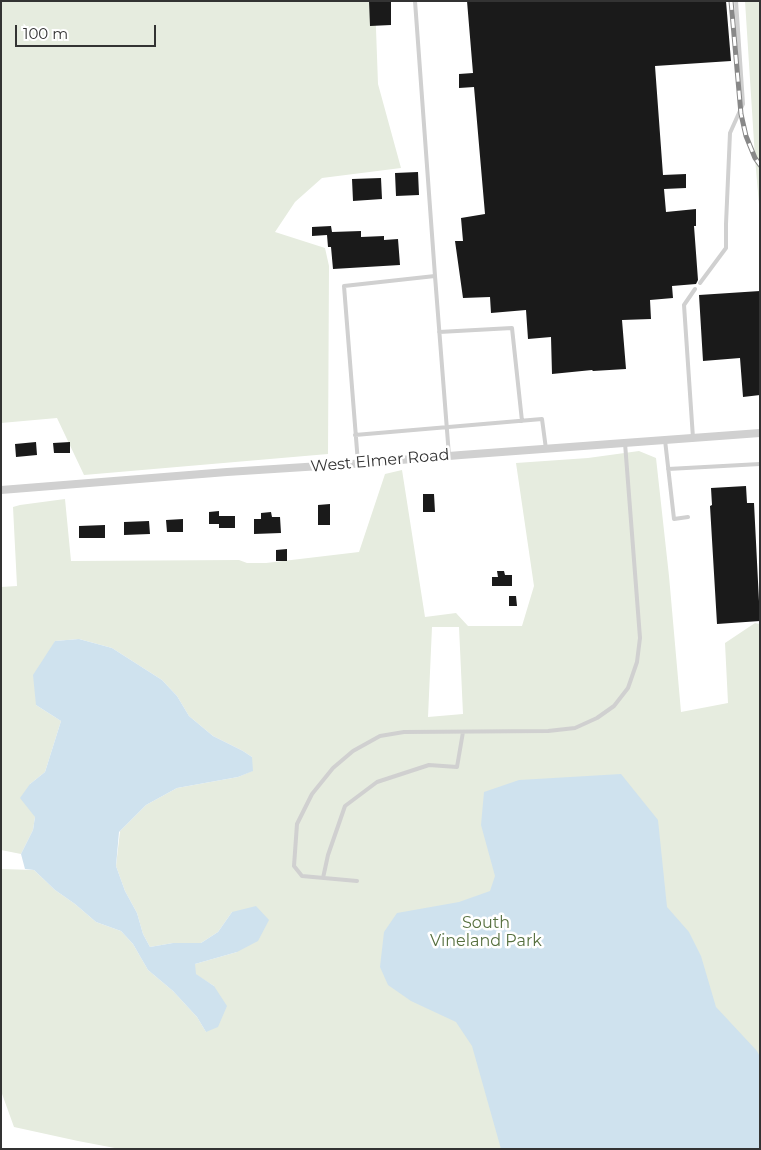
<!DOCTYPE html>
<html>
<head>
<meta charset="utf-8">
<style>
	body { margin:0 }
	#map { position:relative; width:761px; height:1150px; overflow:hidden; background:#fff; font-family:Montserrat,sans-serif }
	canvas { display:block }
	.frame { position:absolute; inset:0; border:2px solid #333; pointer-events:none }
	.scale { position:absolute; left:15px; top:25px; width:141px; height:22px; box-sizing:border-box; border:2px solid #333; border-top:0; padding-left:6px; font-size:15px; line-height:18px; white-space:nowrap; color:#333; -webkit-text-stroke:4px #fff; paint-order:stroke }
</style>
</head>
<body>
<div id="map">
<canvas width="761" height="1150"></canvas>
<div class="frame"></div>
<div class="scale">100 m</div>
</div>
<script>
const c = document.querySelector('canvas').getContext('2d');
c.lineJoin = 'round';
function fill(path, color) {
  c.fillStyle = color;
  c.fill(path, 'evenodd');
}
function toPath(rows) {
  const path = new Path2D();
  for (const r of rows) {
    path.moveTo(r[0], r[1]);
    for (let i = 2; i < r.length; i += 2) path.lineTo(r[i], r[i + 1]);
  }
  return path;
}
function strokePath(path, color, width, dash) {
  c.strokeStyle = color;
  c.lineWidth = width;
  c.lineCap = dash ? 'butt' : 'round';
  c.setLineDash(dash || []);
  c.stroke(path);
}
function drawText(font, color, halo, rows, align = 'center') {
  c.font = font + ' Montserrat,sans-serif';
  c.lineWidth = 5;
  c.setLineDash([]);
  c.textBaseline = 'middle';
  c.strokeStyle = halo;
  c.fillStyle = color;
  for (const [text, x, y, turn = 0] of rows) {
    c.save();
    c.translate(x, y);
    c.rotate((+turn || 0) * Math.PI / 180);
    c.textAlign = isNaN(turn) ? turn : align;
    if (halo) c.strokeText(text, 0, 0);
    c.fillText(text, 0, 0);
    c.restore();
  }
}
fill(toPath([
	[1,1,375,1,378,84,401,168,322,178,295,202,275,232,325,248,329,266,328,454,84,475,57,418,1,423],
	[745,1,760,1,760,216,755,158],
	[639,451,656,458,669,576,681,712,728,703,725,643,755,623,760,624,760,1149,120,1149,78,1141,14,1127,1,1091,1,869,34,870,55,890,75,904,96,922,121,931,133,944,148,970,173,991,197,1017,206,1032,214,986,195,974,195,964,237,952,232,912,218,932,201,943,173,943,150,947,143,934,137,913,125,891,116,866,120,831,146,805,177,788,238,777,252,771,252,757,243,751,213,736,189,716,177,696,162,680,112,648,79,639,55,641,36,705,61,721,45,772,30,784,35,817,33,830,21,854,1,850,1,587,17,586,13,507,20,505,65,499,71,561,239,560,247,563,266,563,359,552,385,474,402,470,425,617,456,613,468,626,522,626,534,586,516,463,588,458],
	[432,627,459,627,463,714,428,717]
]), '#e6ecdf');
fill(toPath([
	[79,639,112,648,162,680,177,696,189,716,213,736,243,751,252,757,253,771,238,777,177,788,146,805,119,832,116,866,125,891,137,913,143,934,150,947,173,943,201,943,218,932,232,912,256,906,269,920,258,941,237,952,195,964,196,974,214,986,227,1006,218,1027,206,1032,197,1017,173,991,148,970,133,944,121,931,96,922,75,904,55,890,34,870,25,869,21,854,33,830,35,817,20,798,30,784,45,772,61,721,36,705,33,675,55,641],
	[621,774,658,820,667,907,689,932,701,956,716,1007,757,1051,760,1057,760,1149,501,1149,472,1046,456,1022,411,1001,388,985,380,967,384,932,397,913,459,902,490,891,495,876,481,825,484,792,519,780]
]), '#cfe2ee');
fill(toPath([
	[369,1,391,1,391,25,370,26],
	[467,1,726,1,731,61,655,66,663,175,686,174,686,188,664,189,666,212,696,209,696,226,694,226,698,280,696,284,672,286,673,298,650,300,651,319,622,320,626,369,593,371,592,370,552,374,551,337,528,339,526,310,491,313,490,297,463,298,455,241,463,241,461,218,485,214,474,87,459,88,459,74,473,73],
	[418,172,419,195,396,196,395,173],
	[381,178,382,199,353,201,352,179],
	[331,226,332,232,361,231,361,237,384,236,384,240,398,239,400,265,333,269,331,247,328,247,327,235,312,236,312,227],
	[760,291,760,395,743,397,740,358,703,361,699,295],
	[36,442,37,455,16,457,15,444],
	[70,442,70,453,54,453,53,443],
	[746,486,747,503,754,503,760,621,717,624,710,506,712,505,711,488],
	[423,494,434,494,435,512,423,512],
	[330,504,330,525,318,525,318,505],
	[219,511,219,516,235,516,235,528,219,528,219,524,209,524,209,512],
	[271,512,272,517,280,517,281,533,254,534,254,519,261,519,261,513],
	[183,519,183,532,167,532,166,520],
	[149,521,150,534,124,535,124,522],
	[105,525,105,538,79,538,79,526],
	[287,549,287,561,276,561,276,550],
	[497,571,504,571,505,575,512,575,512,586,492,586,492,577,498,577],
	[509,596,516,596,517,606,509,606]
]), '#1a1a1a');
strokePath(toPath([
	[415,1,435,276],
	[700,283,726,248,726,224,730,133,743,104,736,1],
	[439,332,512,328,522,421],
	[355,435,542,419,546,449],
	[693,438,684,305,695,289],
	[665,440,674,519,688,517],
	[358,463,344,286,435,276,449,456],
	[668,469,760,464],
	[323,878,328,855,345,806,377,782,429,765,457,767,463,732],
	[357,881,302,876,294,866,297,824,312,794,333,768,353,751,380,736,404,732,548,731,575,728,597,718,614,706,628,688,637,662,640,638,625,443]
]), '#d0d0d0', 4);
strokePath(toPath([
	[1,490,227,472,352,464,461,455,760,433]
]), '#d0d0d0', 8);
const rail = toPath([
	[731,1,741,114,746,136,755,158,760,165]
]);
strokePath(rail, '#888', 5);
strokePath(rail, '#fff', 3, [9]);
drawText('16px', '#333', '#fff', [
	["West Elmer Road",380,461,-5]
]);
drawText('16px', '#56703f', '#fff', [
	["South",486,923],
	["Vineland Park",486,941]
]);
</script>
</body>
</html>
